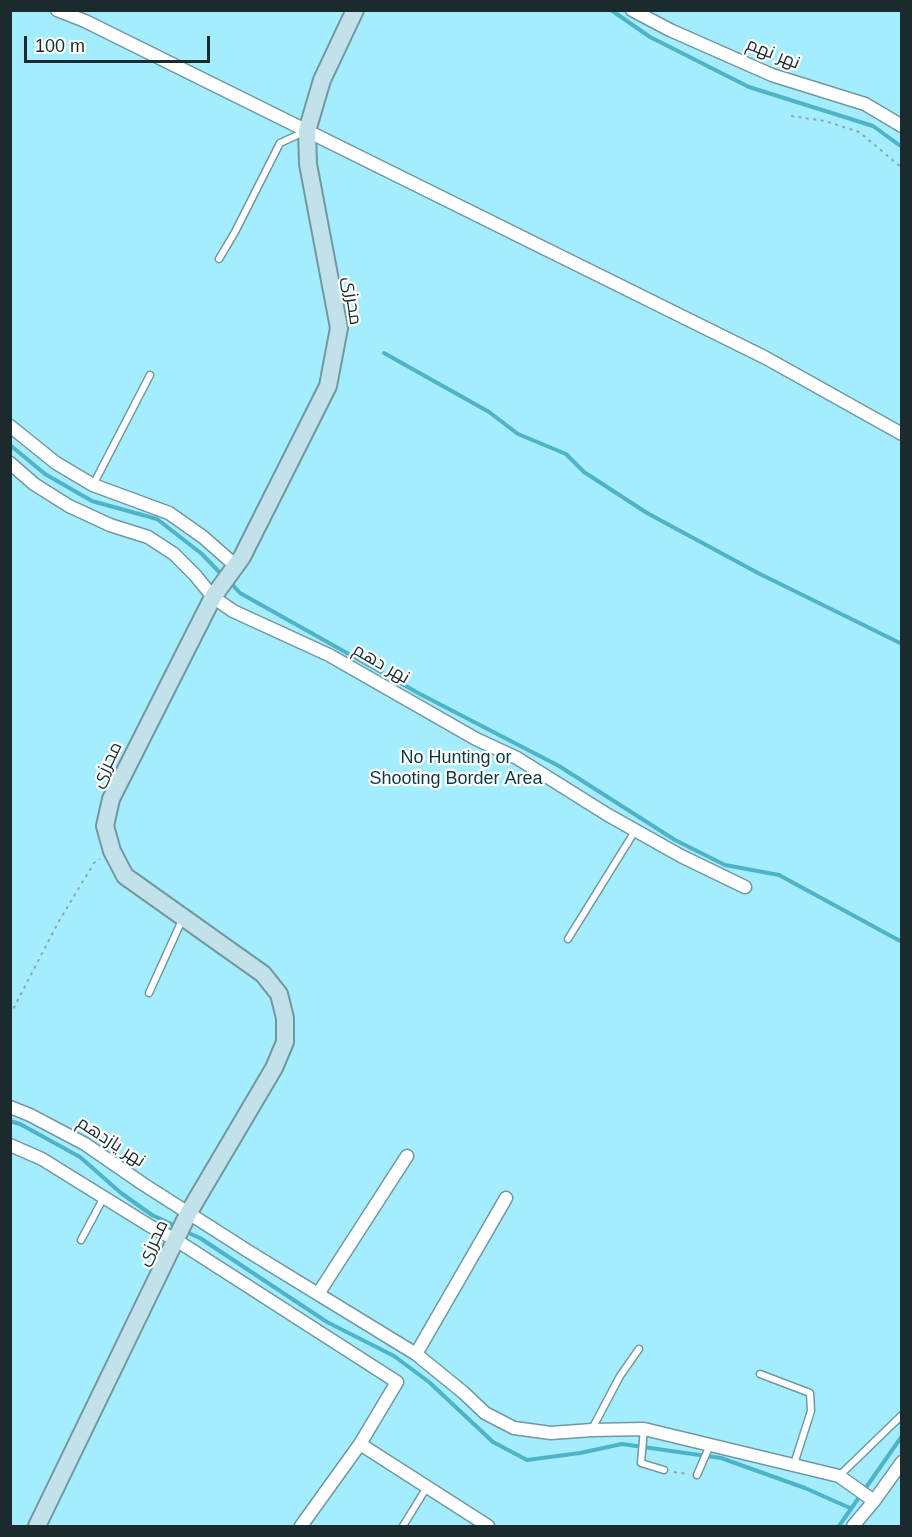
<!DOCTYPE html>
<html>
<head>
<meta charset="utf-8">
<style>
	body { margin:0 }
	#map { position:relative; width:912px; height:1537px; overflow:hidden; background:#e1f8fd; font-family:Arial,sans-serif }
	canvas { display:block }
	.frame { position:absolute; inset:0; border:12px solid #1b2a2d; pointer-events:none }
	.scale { position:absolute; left:24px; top:36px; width:186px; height:27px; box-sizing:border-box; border:3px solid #1b2a2d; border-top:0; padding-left:8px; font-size:18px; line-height:21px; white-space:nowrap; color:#1b2a2d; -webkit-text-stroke:4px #fff; paint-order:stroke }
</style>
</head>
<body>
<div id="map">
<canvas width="912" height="1537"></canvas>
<div class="frame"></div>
<div class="scale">100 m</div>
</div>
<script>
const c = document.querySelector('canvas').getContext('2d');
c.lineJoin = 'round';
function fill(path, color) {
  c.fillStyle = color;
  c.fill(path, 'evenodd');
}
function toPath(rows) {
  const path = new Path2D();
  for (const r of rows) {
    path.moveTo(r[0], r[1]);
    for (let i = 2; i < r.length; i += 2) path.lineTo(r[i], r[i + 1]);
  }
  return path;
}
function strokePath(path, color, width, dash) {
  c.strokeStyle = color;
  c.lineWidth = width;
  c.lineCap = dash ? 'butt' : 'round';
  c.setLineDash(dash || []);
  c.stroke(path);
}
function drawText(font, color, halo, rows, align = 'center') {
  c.font = font + ' Arial,Cairo,sans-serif';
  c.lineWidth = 4.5;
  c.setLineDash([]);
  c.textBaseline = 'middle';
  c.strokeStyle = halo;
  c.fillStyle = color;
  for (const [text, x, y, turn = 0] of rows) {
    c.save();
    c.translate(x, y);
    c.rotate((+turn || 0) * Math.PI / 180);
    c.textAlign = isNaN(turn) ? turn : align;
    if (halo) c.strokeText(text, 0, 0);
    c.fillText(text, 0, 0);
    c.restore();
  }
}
fill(toPath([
	[11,11,901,11,901,1526,11,1526]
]), '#a4edfe');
strokePath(toPath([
	[611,10,650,37,749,87,873,126,902,147],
	[384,353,489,412,518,434,566,454,584,472,647,513,758,573,902,644],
	[10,445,45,474,92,501,157,519,202,554,223,576],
	[229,581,240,593,420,694,559,766,675,840,725,865,779,875,902,942],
	[10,1121,20,1124,80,1157,121,1193,152,1215,178,1227],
	[184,1231,200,1238,327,1322,394,1356,429,1382,493,1442,527,1460,580,1453,622,1444,721,1458,805,1488,850,1508],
	[839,1526,902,1436]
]), '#4fb3c8', 4);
const lane = toPath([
	[219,259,235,232,280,143,304,132],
	[93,485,150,375],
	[568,939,635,831],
	[149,993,183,918],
	[81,1240,104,1197],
	[760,1374,810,1393,811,1411,794,1464],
	[592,1429,620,1376,639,1349],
	[644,1429,641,1463,664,1470],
	[697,1475,710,1445],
	[839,1476,902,1415],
	[403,1526,427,1487]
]);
const street = toPath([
	[57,10,85,21,766,358,902,434],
	[632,10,670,30,772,75,865,104,902,126],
	[10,426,56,463,93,485,169,513,203,537,236,566],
	[10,463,34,484,69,506,110,525,148,537,174,554,195,575,213,597,233,611,329,655,476,739,517,758,608,815,681,856,745,887],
	[10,1107,30,1115,85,1144,143,1184,251,1253,416,1354,506,1198],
	[10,1145,42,1159,150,1226,176,1240,397,1382,360,1444,301,1526],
	[318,1294,407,1156],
	[416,1354,464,1393,485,1413,514,1428,551,1433,592,1430,644,1429,839,1476,874,1501,853,1526],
	[360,1444,488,1526],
	[874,1501,902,1462]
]);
const secondary = toPath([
	[37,1526,189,1212,274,1068,285,1042,285,1018,279,994,263,974,125,876,112,851,105,826,111,799,213,597,242,557,328,386,339,328,308,164,307,131,322,80,355,10]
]);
strokePath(lane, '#7397a0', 9);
strokePath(street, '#7397a0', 15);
strokePath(secondary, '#7397a0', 20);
strokePath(toPath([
	[791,116,825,121,859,132,902,168],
	[10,1015,59,921,94,863,100,859],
	[674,1472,689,1474]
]), '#90a4a8', 2, [3, 4.5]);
strokePath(lane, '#fff', 6);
strokePath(street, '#fff', 12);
strokePath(secondary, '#c1e2e8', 16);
drawText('18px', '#1b2a2d', '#fff', [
	["نهر نهم",773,54,22],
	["محرزی",352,301,82],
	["نهر دهم",381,664,30],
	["محرزی",107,765,-64],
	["نهر یازدهم",111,1142,33],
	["محرزی",153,1243,-64]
]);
drawText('18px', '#0a3943', '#fff', [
	["No Hunting or",456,758],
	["Shooting Border Area",456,779]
]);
</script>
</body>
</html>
